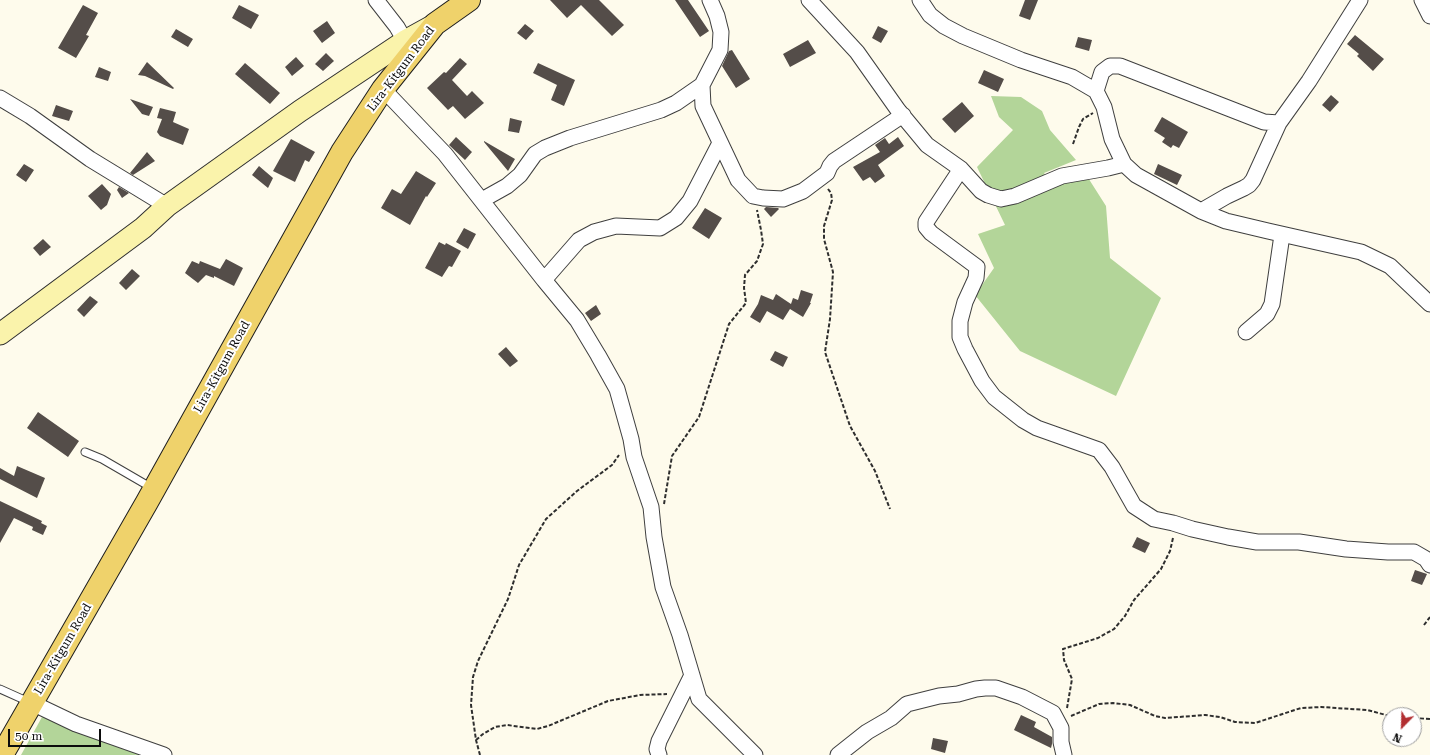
<!DOCTYPE html>
<html>
<head>
<meta charset="utf-8">
<style>
	body { margin:0 }
	#map { position:relative; width:1430px; height:755px; overflow:hidden; background:#fefbec; font-family:"Roboto Serif",serif }
	canvas { display:block }
	.north { position:absolute; left:1382px; top:707px; width:40px; height:40px; box-sizing:border-box; background:#fff; border:1px solid #9e9e9e; border-radius:50%; rotate:203deg; font-size:11px; font-weight:700; line-height:16px; text-align:center; color:#0c0c0c }
	.north::after { content:''; display:block; margin:auto; width:14px; height:18px; background:#b22e31; clip-path:polygon(50% 0,100% 100%,50% 72%,0 100%) }
	.scale { position:absolute; left:8px; top:729px; width:93px; height:18px; box-sizing:border-box; border:2px solid #0c0c0c; border-top:0; padding-left:5px; font-size:12px; line-height:14px; white-space:nowrap; color:#0c0c0c; -webkit-text-stroke:3px #fff; paint-order:stroke }
</style>
</head>
<body>
<div id="map">
<canvas width="1430" height="755"></canvas>
<div class="north">N</div>
<div class="scale">50 m</div>
</div>
<script>
const c = document.querySelector('canvas').getContext('2d');
c.lineJoin = 'round';
function fill(path, color) {
  c.fillStyle = color;
  c.fill(path, 'evenodd');
}
function toPath(rows) {
  const path = new Path2D();
  for (const r of rows) {
    path.moveTo(r[0], r[1]);
    for (let i = 2; i < r.length; i += 2) path.lineTo(r[i], r[i + 1]);
  }
  return path;
}
function strokePath(path, color, width, dash) {
  c.strokeStyle = color;
  c.lineWidth = width;
  c.lineCap = dash ? 'butt' : 'round';
  c.setLineDash(dash || []);
  c.stroke(path);
}
function drawText(font, color, halo, rows, align = 'center') {
  c.font = font + ' "Roboto Serif",serif';
  c.lineWidth = 4;
  c.setLineDash([]);
  c.textBaseline = 'middle';
  c.strokeStyle = halo;
  c.fillStyle = color;
  for (const [text, x, y, turn = 0] of rows) {
    c.save();
    c.translate(x, y);
    c.rotate((+turn || 0) * Math.PI / 180);
    c.textAlign = isNaN(turn) ? turn : align;
    if (halo) c.strokeText(text, 0, 0);
    c.fillText(text, 0, 0);
    c.restore();
  }
}
fill(toPath([
	[991,96,1021,97,1042,111,1050,130,1076,160,1044,173,1052,184,1085,173,1106,206,1110,258,1161,298,1116,396,1020,351,975,295,994,268,978,234,1005,225,977,167,1013,130,999,117],
	[42,717,142,755,21,755]
]), '#b3d599');
fill(toPath([
	[550,0,599,0,624,25,612,36,581,5,567,18],
	[675,0,688,0,709,31,700,37],
	[1025,0,1038,0,1030,20,1019,16],
	[83,5,98,13,86,35,89,36,76,58,58,48],
	[239,5,259,15,251,29,232,18],
	[327,21,335,33,322,43,313,31],
	[525,24,534,31,526,40,517,33],
	[878,26,888,31,881,43,872,38],
	[176,29,193,39,188,47,171,37],
	[1355,35,1384,59,1373,71,1357,56,1359,54,1347,44],
	[1078,37,1092,40,1089,51,1075,47],
	[808,40,816,53,790,67,783,54],
	[732,50,750,79,736,88,722,66,729,51],
	[326,53,334,61,323,71,315,64],
	[296,57,304,66,292,76,285,67],
	[460,58,467,64,452,80,467,96,472,91,484,103,465,119,453,106,448,110,427,88,444,72,446,73],
	[147,62,174,88,173,89,145,76,138,75],
	[245,63,280,93,270,104,235,74],
	[538,63,575,80,564,106,551,100,557,85,533,73],
	[99,67,111,72,108,81,95,77],
	[984,70,1004,79,998,92,978,83],
	[1331,95,1339,102,1330,112,1322,105],
	[130,99,153,107,149,116,142,114],
	[962,102,974,116,955,133,942,119],
	[56,105,73,111,69,121,52,116],
	[160,108,176,112,173,122,189,129,183,145,160,136,157,132,162,119,157,118],
	[1162,117,1188,132,1179,148,1173,145,1171,148,1162,142,1165,138,1154,131],
	[510,118,522,121,519,133,508,131],
	[456,137,472,152,465,160,449,145],
	[898,137,904,146,878,165,885,176,875,183,870,177,863,181,853,167,880,152,875,145,885,138,889,144],
	[291,139,315,152,309,162,305,160,295,182,273,171],
	[484,141,515,159,508,171,484,142],
	[147,152,155,161,133,175,130,173],
	[24,164,34,170,26,182,16,175],
	[1158,164,1182,175,1177,185,1154,174],
	[259,166,273,178,268,188,252,175],
	[416,171,436,183,427,197,426,196,410,225,381,208,392,189,401,194],
	[102,184,111,194,107,205,101,210,88,196],
	[119,187,129,193,122,198,117,190],
	[766,207,778,208,779,209,771,217,764,209],
	[705,208,722,218,709,239,692,228],
	[464,228,476,234,468,249,456,242],
	[43,239,51,247,40,256,33,248],
	[439,242,445,245,446,243,461,251,452,267,449,266,442,277,425,268],
	[226,259,243,268,234,286,214,276,214,278,206,275,198,283,185,273,192,261,199,264,200,261,220,269],
	[132,269,140,276,126,290,119,283],
	[801,290,813,294,810,303,811,303,803,317,790,309,783,320,767,311,760,323,750,317,758,304,761,295,773,300,776,294,791,304,793,298,798,300],
	[90,296,98,302,84,317,77,310],
	[596,305,601,314,591,321,585,313],
	[506,347,518,361,510,367,498,354],
	[775,351,788,357,783,367,770,360],
	[38,412,79,441,68,457,27,428],
	[17,466,45,478,37,498,0,479,0,468,14,476],
	[0,501,42,521,41,523,47,526,43,535,32,530,33,527,14,518,0,543],
	[1137,537,1150,543,1145,553,1132,547],
	[1415,570,1427,574,1422,585,1411,581],
	[1021,715,1036,722,1034,727,1052,737,1052,744,1051,748,1014,730],
	[933,738,948,741,945,753,931,749]
]), '#544d49');
const service = toPath([
	[85,452,102,459,152,488],
	[0,689,29,702]
]);
const minor = toPath([
	[376,0,397,27,405,41],
	[710,0,717,16,721,32,720,50,702,85,703,106,738,180,753,196,763,198,783,199,803,191,827,173,830,166,834,161,903,115],
	[809,0,857,52,898,110,927,145,961,169,981,191,988,195,1001,199,1015,196,1062,176,1108,168,1124,164],
	[920,0,930,15,944,26,963,36,1021,60,1072,77,1096,91,1104,107,1112,139,1124,164,1136,175,1201,211,1226,221,1268,231,1361,252,1390,266,1430,304],
	[1422,0,1430,16],
	[383,89,445,154,544,280,577,320,598,355,617,389,631,439,634,457,651,507,654,537,663,587,680,635,699,699,755,755],
	[1096,91,1102,72,1110,66,1120,66,1251,117,1264,122,1279,123,1309,81,1360,0],
	[0,98,30,116,90,159,167,206],
	[961,169,926,222,926,227,931,233,977,267,976,278,965,302,960,321,960,337,965,349,982,381,994,397,1023,420,1037,428,1099,450,1112,467,1134,506,1154,519,1173,523,1192,529,1228,537,1257,542,1299,542,1346,549,1388,552,1414,552,1426,559,1430,565],
	[482,200,507,186,520,175,535,154,545,148,570,138,661,110,676,103,702,85],
	[1201,211,1227,196,1244,188,1249,185,1253,180,1279,123],
	[544,280,579,240,594,232,616,226,660,228,676,218,690,201,720,143],
	[1246,332,1267,314,1272,304,1282,235],
	[32,703,76,724,164,755],
	[659,755,657,749,659,741,692,675],
	[838,755,867,732,891,718,907,704,939,696,958,694,976,689,985,688,996,688,1022,697,1053,713,1061,728,1061,742,1064,755]
]);
const secondary = toPath([
	[0,334,143,228,167,206,300,111,405,41,434,25]
]);
const primary = toPath([
	[2,755,147,502,342,152,383,89,435,24,469,0]
]);
strokePath(service, '#3f3f3f', 9);
strokePath(minor, '#3f3f3f', 17);
strokePath(secondary, '#2e2e2e', 23);
strokePath(primary, '#1d1d1d', 24);
strokePath(toPath([
	[1073,144,1079,127,1083,119,1093,113],
	[828,189,831,193,832,200,824,226,824,239,833,272,830,319,825,352,850,426,875,471,890,509],
	[664,504,672,456,699,417,729,324,746,303,744,288,745,275,757,261,763,244,761,230,757,210],
	[1424,625,1430,617],
	[1067,708,1072,679,1064,660,1063,649,1098,638,1114,629,1125,616,1134,600,1161,569,1170,551,1173,538],
	[1071,716,1099,704,1113,703,1130,705,1155,716,1165,718,1205,715,1220,717,1235,722,1255,723,1301,708,1321,707,1367,710,1390,716],
	[1414,718,1430,719],
	[476,740,483,734,495,727,507,725,537,729,548,726,608,701,640,695,667,694],
	[480,755,476,740,471,705,473,677,478,661,508,599,519,565,546,519,577,491,612,465,619,455]
]), '#2e2e2e', 2, [4, 2]);
strokePath(service, '#fff', 7);
strokePath(minor, '#fff', 15);
strokePath(secondary, '#faf3ab', 21);
strokePath(primary, '#efd26b', 22);
drawText('12px', '#0c0c0c', '#fff', [
	["Lira-Kitgum Road",401,69,-53],
	["Lira-Kitgum Road",222,367,-61],
	["Lira-Kitgum Road",63,649,-60]
]);
</script>
</body>
</html>
